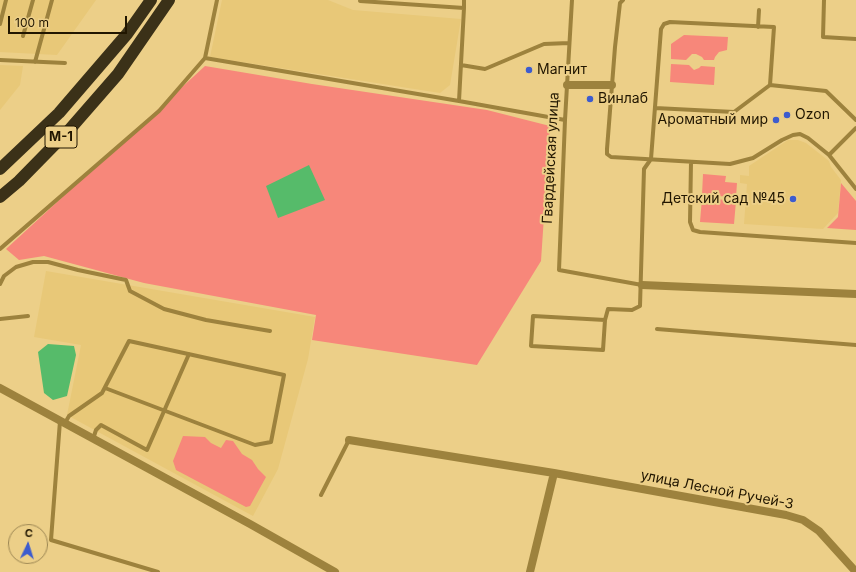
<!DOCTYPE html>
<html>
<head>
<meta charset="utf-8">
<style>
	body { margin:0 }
	#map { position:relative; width:856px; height:572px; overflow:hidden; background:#eccf88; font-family:Inter,sans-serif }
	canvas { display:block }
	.north { position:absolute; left:8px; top:524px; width:40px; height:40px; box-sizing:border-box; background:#eccf88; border:1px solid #9b8552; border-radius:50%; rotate:4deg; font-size:11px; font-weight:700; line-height:16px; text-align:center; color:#211600 }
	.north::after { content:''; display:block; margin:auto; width:14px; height:18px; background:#3d5cce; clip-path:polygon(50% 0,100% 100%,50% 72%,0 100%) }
	.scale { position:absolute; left:8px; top:16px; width:119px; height:18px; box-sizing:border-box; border:2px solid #211600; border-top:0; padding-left:5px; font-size:12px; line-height:14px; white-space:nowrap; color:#211600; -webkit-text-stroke:3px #eccf88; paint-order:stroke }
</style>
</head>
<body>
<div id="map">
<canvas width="856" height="572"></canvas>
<div class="north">С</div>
<div class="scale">100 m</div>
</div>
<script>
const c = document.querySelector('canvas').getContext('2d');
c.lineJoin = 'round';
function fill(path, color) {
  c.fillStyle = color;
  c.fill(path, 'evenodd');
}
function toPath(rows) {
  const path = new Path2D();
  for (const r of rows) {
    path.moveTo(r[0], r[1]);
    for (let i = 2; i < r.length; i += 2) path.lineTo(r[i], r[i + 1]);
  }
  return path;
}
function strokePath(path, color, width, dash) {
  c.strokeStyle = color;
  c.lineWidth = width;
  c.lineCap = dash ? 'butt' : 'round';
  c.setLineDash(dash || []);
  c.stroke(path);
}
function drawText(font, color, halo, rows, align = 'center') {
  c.font = font + ' Inter,sans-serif';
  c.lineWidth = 4;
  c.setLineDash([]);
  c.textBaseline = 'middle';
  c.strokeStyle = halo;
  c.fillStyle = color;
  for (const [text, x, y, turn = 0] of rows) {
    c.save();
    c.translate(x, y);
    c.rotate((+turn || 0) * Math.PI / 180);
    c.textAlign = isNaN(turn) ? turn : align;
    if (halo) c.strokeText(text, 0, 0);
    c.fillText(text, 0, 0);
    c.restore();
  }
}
fill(toPath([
	[0,0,96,0,57,55,0,52],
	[222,0,328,0,353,10,461,19,450,85,440,93,210,57],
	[0,65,23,66,20,85,0,110],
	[788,140,798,140,806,143,829,161,831,167,841,180,838,213,823,229,744,224,747,184,740,183,740,175,749,176,749,166],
	[46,271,315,317,308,359,278,469,253,516,67,415,81,345,34,337]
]), '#e8c878');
fill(toPath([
	[684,35,728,37,727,50,719,52,715,57,714,60,704,60,702,57,696,54,692,54,686,60,671,59,671,44],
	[671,64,689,65,694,70,699,68,701,66,715,67,714,85,670,82],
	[205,66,312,84,487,110,550,126,541,261,477,365,312,340,316,315,144,283,44,256,19,260,6,249],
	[703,174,726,176,725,182,737,183,736,197,716,196,716,199,736,201,734,224,700,222,702,198,710,199,710,196,702,195],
	[841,183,856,201,856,230,827,228,838,217],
	[183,436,205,437,211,443,221,448,226,440,233,441,242,454,252,460,258,469,266,477,250,506,246,507,176,470,173,461]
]), '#f7877a');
fill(toPath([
	[309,165,325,200,278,218,266,186],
	[48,344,74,346,76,355,67,396,53,400,44,393,38,352]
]), '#56bb6a');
strokePath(toPath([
	[572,0,565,120,559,270,642,285],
	[623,0,620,3,615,47,607,149,607,154,611,157,730,164,753,158,782,140,793,135,800,134,808,138,829,155,856,189],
	[824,0,823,37,856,39],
	[360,1,464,8,459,101],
	[464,8,464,0],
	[0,24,6,0],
	[758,27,759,10],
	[23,36,33,0],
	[205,58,459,101,565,120],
	[0,60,65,63],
	[35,62,52,0],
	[461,65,485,69,544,44,569,43],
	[770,85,826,91,856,120],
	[829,155,856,128],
	[691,162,690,222,693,230,700,232,856,243],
	[0,249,159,111,205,58,217,0],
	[0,284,4,276,16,267,33,262,48,262,78,270,126,280,130,291,164,309,206,320,270,331],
	[0,319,28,316],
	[605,320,603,350,531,346,533,316,605,320,608,309,632,310,640,306,644,169,651,159,661,29,664,24,670,22,774,27,770,85,734,112,655,108],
	[657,329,856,345],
	[60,421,51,540,158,572],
	[65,423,69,416,102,393,129,341,284,375,271,442,255,445,105,388],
	[93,439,96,430,101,425,147,450,189,354],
	[321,495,349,440]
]), '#9d823d', 4);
strokePath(toPath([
	[567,85,612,85],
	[642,285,856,294],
	[0,388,250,524,335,572],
	[349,440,554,473,530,572],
	[554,473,786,515,803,520,819,531,856,572]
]), '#9d823d', 8);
strokePath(toPath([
	[0,169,59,113,127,34,151,0],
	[0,197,19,181,70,129,118,74,169,0]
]), '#3b3118', 12);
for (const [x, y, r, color] of [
	[529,70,4,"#3d5cce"],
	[590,99,4,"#3d5cce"],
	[787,115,4,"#3d5cce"],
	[776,120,4,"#3d5cce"],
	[793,199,4,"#3d5cce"]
]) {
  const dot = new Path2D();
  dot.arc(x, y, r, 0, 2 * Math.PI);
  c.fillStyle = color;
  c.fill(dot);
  strokePath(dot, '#eccf88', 1.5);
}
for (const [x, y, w] of [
	[61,137,32]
]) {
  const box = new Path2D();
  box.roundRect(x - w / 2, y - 11, w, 22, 3);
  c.fillStyle = '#eccf88';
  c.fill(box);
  strokePath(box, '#211600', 1);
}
drawText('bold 13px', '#211600', null, [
	["М-1",61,137]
]);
drawText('14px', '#211600', '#eccf88', [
	["Магнит",537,70],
	["Винлаб",598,99],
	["Ozon",795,115],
	["Ароматный мир",768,120,"right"],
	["Детский сад №45",785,199,"right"]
], 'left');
drawText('14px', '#211600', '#eccf88', [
	["Гвардейская улица",551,158,-87],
	["улица Лесной Ручей-3",717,490,11]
]);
</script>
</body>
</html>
